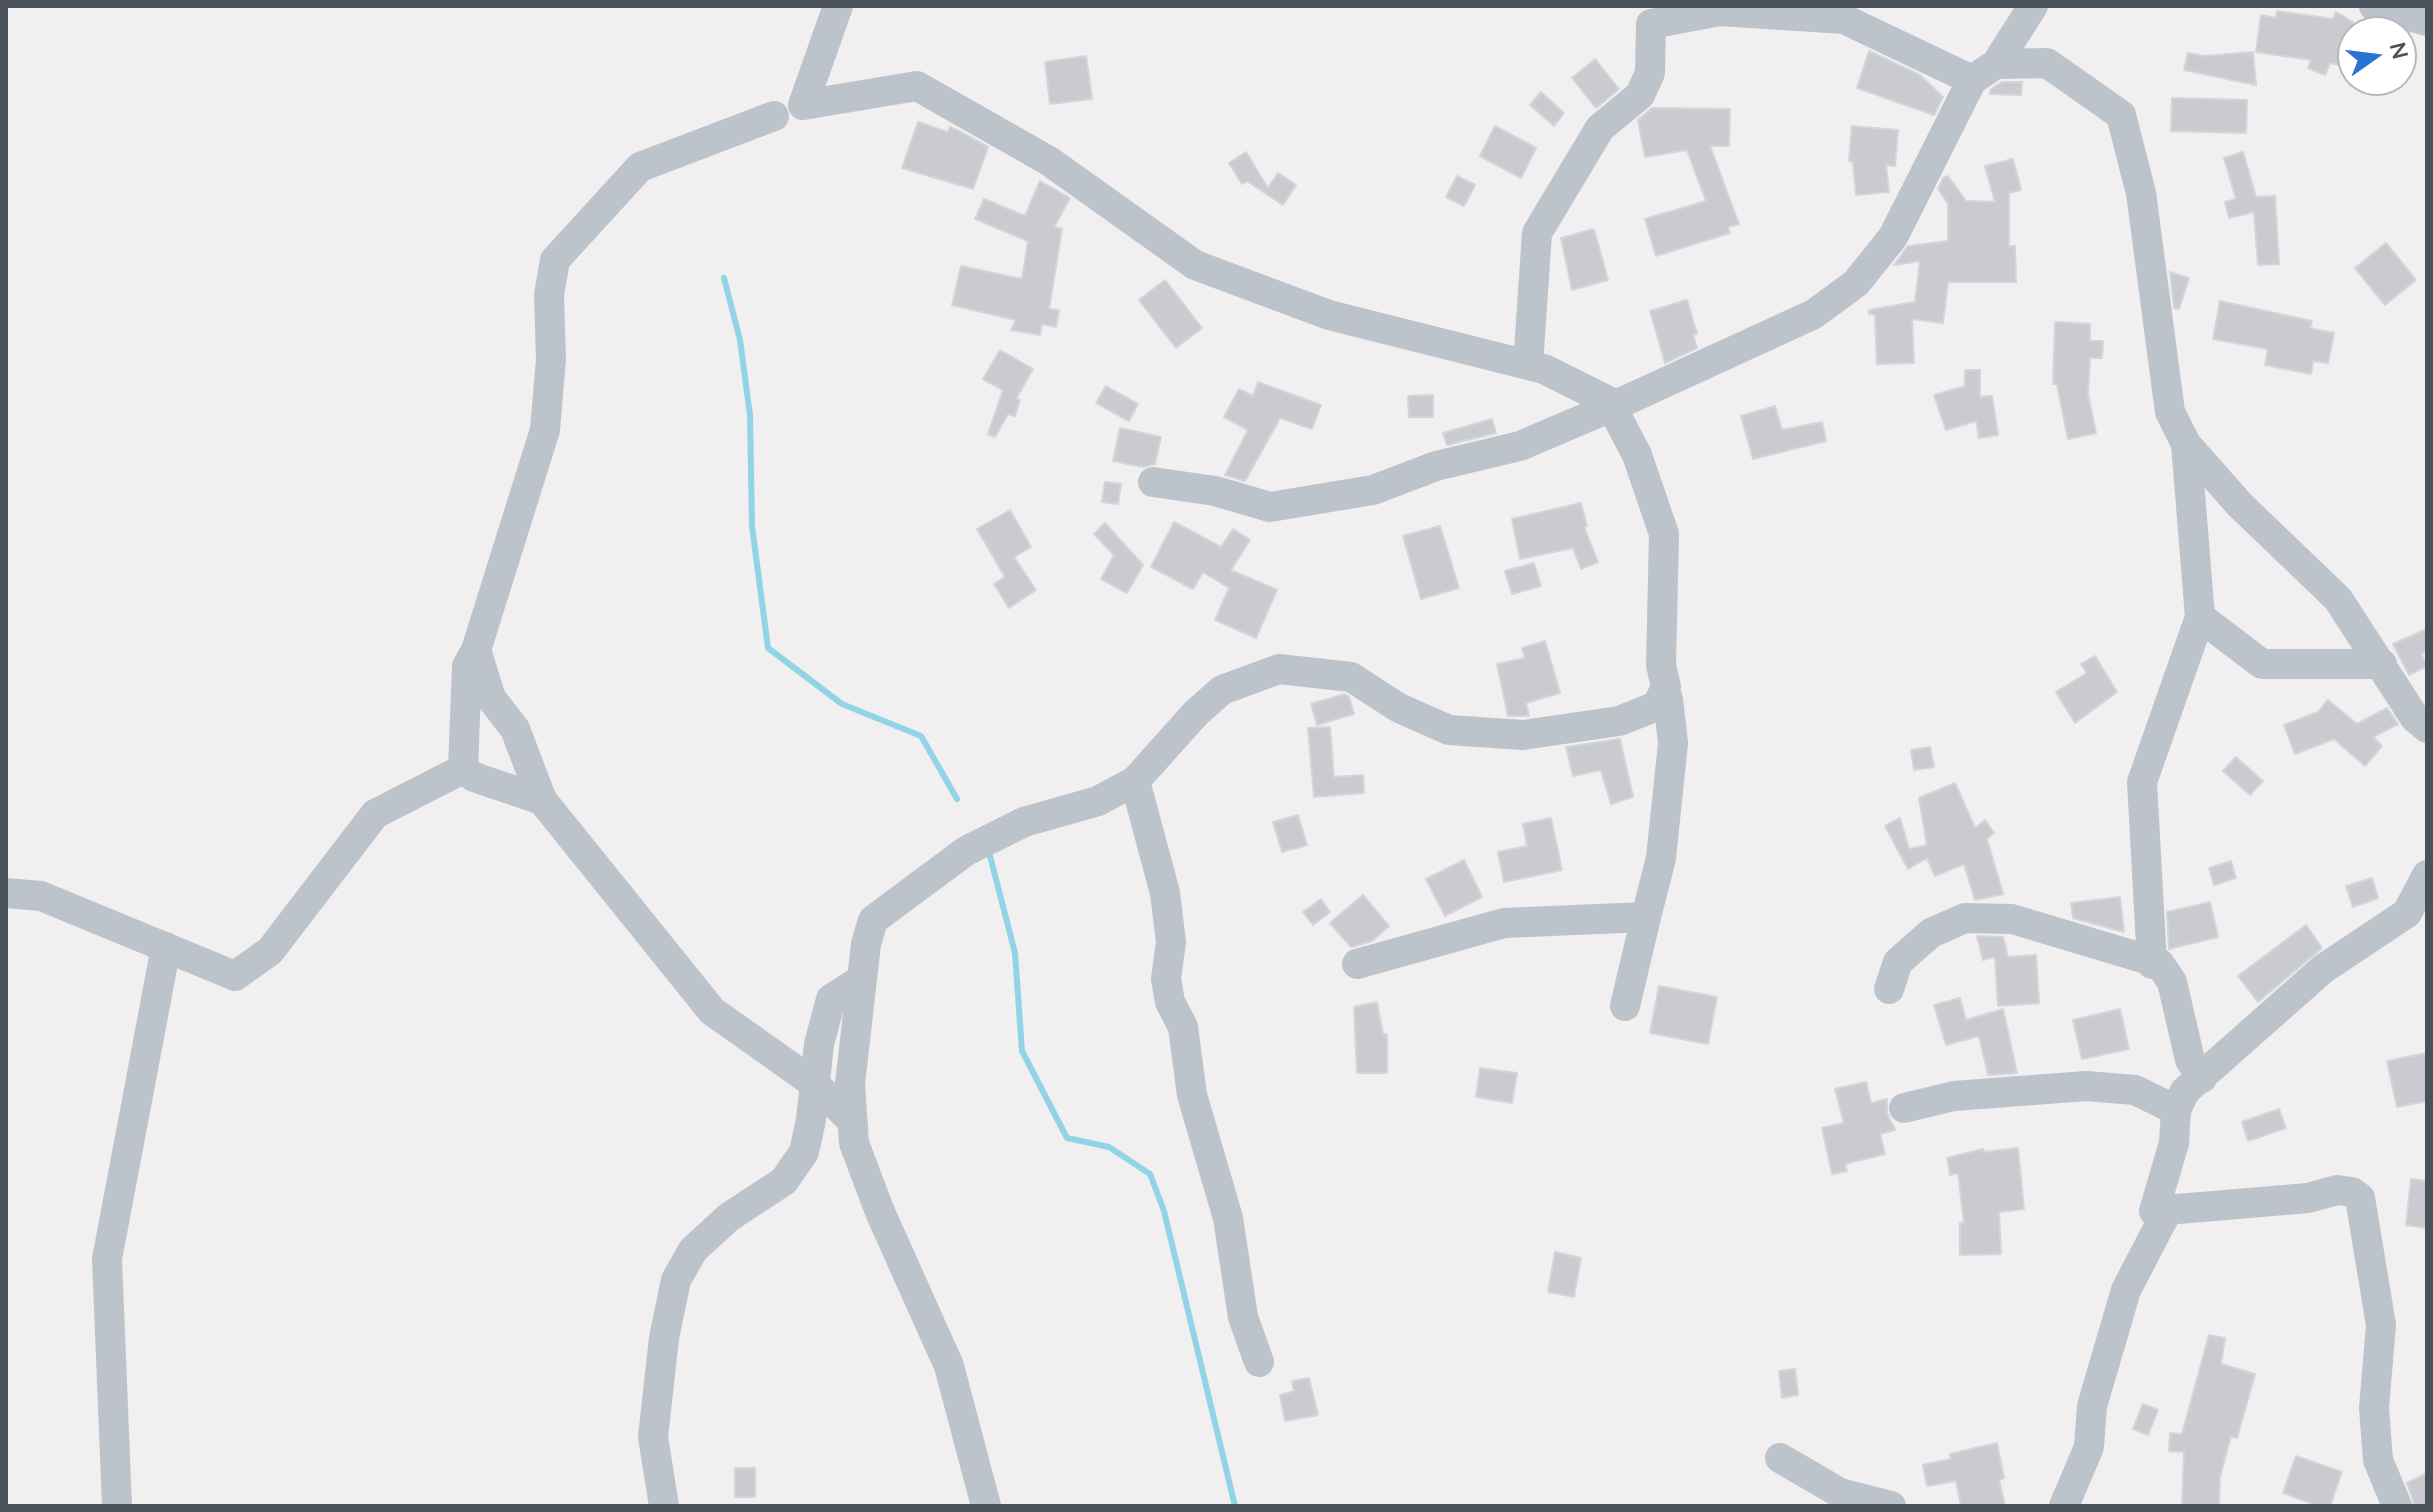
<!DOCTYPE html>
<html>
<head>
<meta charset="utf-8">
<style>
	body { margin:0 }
	#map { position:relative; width:2433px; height:1512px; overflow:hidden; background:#f1efef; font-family:"Nunito Sans",sans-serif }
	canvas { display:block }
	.frame { position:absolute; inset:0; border:8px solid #49525b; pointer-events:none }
	.north { position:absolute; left:2337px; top:16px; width:80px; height:80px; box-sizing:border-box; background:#fff; border:2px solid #b6babd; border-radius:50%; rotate:76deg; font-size:22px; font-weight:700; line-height:32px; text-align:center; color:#49525b }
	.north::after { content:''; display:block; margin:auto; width:28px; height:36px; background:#2873d3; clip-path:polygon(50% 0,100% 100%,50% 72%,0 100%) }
</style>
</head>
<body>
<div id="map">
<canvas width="2433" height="1512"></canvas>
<div class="frame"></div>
<div class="north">N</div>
</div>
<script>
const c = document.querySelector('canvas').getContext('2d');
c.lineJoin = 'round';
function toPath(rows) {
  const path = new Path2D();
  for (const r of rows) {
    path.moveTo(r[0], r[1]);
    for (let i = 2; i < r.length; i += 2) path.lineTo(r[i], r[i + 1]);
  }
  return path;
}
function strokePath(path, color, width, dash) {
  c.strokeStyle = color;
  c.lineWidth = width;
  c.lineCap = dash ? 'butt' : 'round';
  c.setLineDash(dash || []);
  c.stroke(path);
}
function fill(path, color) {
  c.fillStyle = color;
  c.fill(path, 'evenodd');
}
strokePath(toPath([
	[724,278,740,340,750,415,752,526,768,648,842,704,921,736,957,799],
	[988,848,1015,953,1022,1051,1067,1138,1109,1147,1150,1174,1164,1211,1235,1506]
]), '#92d4e5', 6);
const building = toPath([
	[2277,11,2333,19,2336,12,2353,22,2353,68,2330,63,2325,75,2308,68,2311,60,2256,52,2261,15,2276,18,2277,11],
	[1869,51,1920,75,1943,97,1934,115,1857,88,1869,51],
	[2253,52,2256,85,2184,70,2188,53,2205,56,2253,52],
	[1086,56,1092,99,1050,104,1045,62,1086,56],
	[1595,59,1619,89,1596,108,1572,78,1595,59],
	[2002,82,2022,82,2021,95,1990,94,1991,89,2002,82],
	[1541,92,1564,113,1554,126,1530,105,1541,92],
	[2172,98,2247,100,2246,133,2171,131,2172,98],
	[1652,108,1730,109,1729,146,1710,146,1739,224,1728,227,1730,233,1656,256,1645,219,1706,201,1687,150,1645,157,1638,120,1652,108],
	[918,122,948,132,950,127,957,130,988,147,973,189,902,168,918,122],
	[1495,126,1536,148,1521,178,1480,156,1495,126],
	[1852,126,1898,130,1895,166,1886,165,1889,192,1856,195,1853,162,1849,161,1852,126],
	[1246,152,1268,188,1278,173,1296,185,1283,205,1247,181,1242,184,1229,163,1246,152],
	[2243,152,2256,197,2275,196,2279,264,2258,265,2254,212,2229,218,2225,202,2236,199,2224,158,2243,152],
	[2013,159,2021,190,2009,193,2009,246,2015,246,2016,282,1948,282,1943,323,1912,319,1914,363,1877,364,1875,315,1869,314,1869,310,1915,302,1920,261,1894,265,1908,246,1948,241,1948,204,1938,189,1943,178,1948,176,1966,201,1995,202,1985,166,2013,159],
	[1457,176,1475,185,1464,206,1446,197,1457,176],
	[1040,181,1070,198,1054,227,1062,229,1049,309,1059,310,1056,327,1042,324,1040,335,1011,330,1016,320,952,305,961,266,1022,279,1028,241,975,219,984,199,1025,216,1040,181],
	[1594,229,1608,280,1572,290,1561,238,1594,229],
	[2386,243,2416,280,2385,305,2355,268,2386,243],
	[2170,272,2189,278,2179,309,2174,308,2170,272],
	[1165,280,1202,328,1176,348,1139,300,1165,280],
	[1687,300,1697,334,1693,335,1697,348,1665,363,1650,311,1687,300],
	[2220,301,2312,321,2310,328,2334,333,2328,363,2313,361,2311,374,2265,365,2268,349,2213,339,2220,301],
	[2055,322,2090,324,2090,341,2103,341,2102,358,2090,358,2088,394,2096,433,2068,439,2057,384,2053,384,2055,322],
	[1000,350,1033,369,1016,399,1020,400,1015,416,1008,414,995,437,988,434,1003,390,983,379,1000,350],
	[1965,370,1980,370,1980,397,1992,396,1998,435,1979,438,1976,421,1946,430,1934,395,1965,386,1965,370],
	[1258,382,1321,405,1312,429,1280,418,1245,481,1225,475,1248,430,1224,417,1239,389,1253,396,1258,382],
	[1106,386,1138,404,1129,421,1096,403,1106,386],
	[1433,395,1433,417,1409,417,1408,396,1433,395],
	[1775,406,1782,430,1822,422,1826,441,1753,459,1741,416,1775,406],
	[1492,419,1496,433,1447,445,1443,433,1492,419],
	[1120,428,1161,437,1155,464,1143,467,1113,461,1120,428],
	[1105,482,1121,484,1118,504,1102,502,1105,482],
	[1581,503,1587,526,1584,527,1598,562,1581,569,1573,548,1520,559,1512,519,1581,503],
	[1010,510,1031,547,1014,557,1036,590,1009,608,994,584,1005,577,977,529,1010,510],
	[1174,522,1221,547,1233,529,1250,540,1231,570,1277,590,1256,638,1215,620,1229,588,1203,572,1193,589,1151,567,1174,522],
	[1105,523,1143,565,1127,593,1101,579,1114,555,1094,534,1105,523],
	[1440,526,1459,588,1421,599,1403,536,1440,526],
	[1534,563,1541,586,1512,594,1505,571,1534,563],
	[2427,629,2427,651,2421,654,2427,666,2409,675,2393,644,2427,629],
	[1545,641,1560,693,1526,703,1529,716,1508,716,1497,664,1525,658,1522,648,1545,641],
	[2095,656,2117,692,2075,723,2056,692,2087,673,2081,664,2095,656],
	[1345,694,1349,697,1354,714,1317,725,1311,704,1345,694],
	[2328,700,2357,724,2387,708,2398,724,2373,737,2382,746,2365,766,2334,739,2295,754,2284,725,2318,712,2328,700],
	[1330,727,1334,777,1363,775,1364,793,1314,797,1308,728,1330,727],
	[1620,739,1633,797,1611,804,1601,770,1573,776,1566,747,1620,739],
	[1930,747,1934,767,1914,770,1911,750,1930,747],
	[2236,757,2263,781,2250,795,2223,771,2236,757],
	[1955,783,1975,828,1985,820,1994,833,1987,839,2003,894,1975,900,1964,864,1935,876,1927,858,1908,869,1885,826,1900,818,1909,849,1927,845,1919,798,1955,783],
	[1298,815,1307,845,1282,852,1273,822,1298,815],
	[1551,818,1562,870,1504,882,1498,852,1527,846,1523,824,1551,818],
	[1464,860,1482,897,1445,916,1426,879,1464,860],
	[2231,861,2236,878,2214,885,2209,868,2231,861],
	[2372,878,2378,898,2353,907,2346,886,2372,878],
	[1363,895,1389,926,1372,941,1351,947,1330,923,1363,895],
	[2120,897,2124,932,2073,918,2071,903,2120,897],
	[1321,899,1330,912,1313,925,1303,912,1321,899],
	[2210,902,2218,937,2169,949,2167,912,2210,902],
	[2306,925,2322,948,2258,1002,2238,976,2306,925],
	[1977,936,2003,937,2008,957,2036,955,2039,1003,1998,1006,1995,957,1983,960,1977,936],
	[1659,986,1717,997,1708,1044,1650,1033,1659,986],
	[1960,998,1966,1020,2003,1009,2017,1073,1988,1075,1979,1036,1946,1045,1934,1005,1960,998],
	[1377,1002,1383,1034,1387,1034,1387,1073,1357,1073,1354,1007,1377,1002],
	[2120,1009,2129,1049,2082,1059,2073,1020,2120,1009],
	[2427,1053,2427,1101,2397,1107,2387,1061,2427,1053],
	[1480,1068,1517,1073,1512,1103,1476,1097,1480,1068],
	[1866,1082,1871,1103,1887,1099,1887,1113,1895,1130,1880,1134,1885,1154,1845,1164,1847,1171,1832,1174,1822,1128,1844,1123,1835,1089,1866,1082],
	[2279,1109,2286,1128,2248,1141,2242,1122,2279,1109],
	[2018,1148,2024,1209,1999,1212,2001,1254,1960,1255,1960,1223,1964,1223,1958,1173,1950,1175,1947,1158,1983,1149,1984,1152,2018,1148],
	[2411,1179,2427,1181,2427,1228,2406,1225,2411,1179],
	[1555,1252,1581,1258,1574,1297,1548,1292,1555,1252],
	[2209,1335,2225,1338,2221,1364,2255,1374,2237,1438,2231,1436,2220,1477,2219,1506,2182,1506,2184,1452,2169,1451,2170,1433,2182,1434,2209,1335],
	[1795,1369,1798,1395,1782,1398,1779,1371,1795,1369],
	[1309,1378,1318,1415,1285,1421,1280,1395,1294,1391,1292,1381,1309,1378],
	[2143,1404,2158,1410,2148,1435,2133,1429,2143,1404],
	[1997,1443,2004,1478,1999,1480,2005,1506,1961,1506,1956,1481,1927,1486,1923,1465,1951,1459,1950,1454,1997,1443],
	[2296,1456,2342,1472,2330,1506,2319,1506,2283,1493,2296,1456],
	[735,1468,755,1468,755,1497,735,1497,735,1468],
	[2427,1473,2427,1506,2415,1506,2407,1483,2427,1473]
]);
fill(building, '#c9cbd1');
strokePath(building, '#d4d5da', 2);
strokePath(toPath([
	[838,6,803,105,917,86,1049,161,1195,265,1329,315,1544,369,1616,405],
	[2374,6,2427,21],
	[1996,64,2047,63,2121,115,2141,193,2170,412,2186,444,2240,505,2338,599,2415,718,2427,728],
	[1528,365,1537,233,1600,128,1640,95,1650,73,1651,24,1720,11,1844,19,1972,80],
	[1153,482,1215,491,1270,507,1373,490,1436,466,1520,446,1616,405],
	[2200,617,2262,664,2382,664],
	[476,650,491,698,515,729,542,800,712,1011,815,1084,852,1121],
	[463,769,467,666,476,650,545,430,551,359,549,295,555,260,640,167,774,116],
	[463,769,474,777,542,800],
	[1135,781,1165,893,1171,942,1166,979,1170,1002,1183,1027,1192,1095,1228,1218,1243,1317,1259,1362],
	[6,893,41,896,235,976,270,951,375,814,463,769],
	[1357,964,1504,923,1646,917,1661,858,1673,743,1668,699,1662,699],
	[2152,964,2142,782,2200,617,2186,444],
	[1889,989,1898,962,1931,933,1965,918,2012,919,2159,963,2172,982,2190,1060,2202,1078],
	[1625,1006,1646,917],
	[1904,1108,1954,1096,2086,1086,2135,1090,2176,1110],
	[2154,1211,2308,1198,2337,1190,2352,1192,2360,1198,2381,1325,2374,1408,2378,1460,2397,1506],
	[1780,1458,1840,1493,1891,1506],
	[117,1506,107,1259,166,947],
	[664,1506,653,1437,664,1338,676,1280,693,1250,729,1217,784,1181,804,1152,811,1120,819,1044,831,999,861,980],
	[986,1506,949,1366,880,1212,854,1143,850,1084,866,944,873,920,966,851,1024,822,1098,801,1135,781,1196,713,1222,690,1279,669,1351,677,1399,708,1449,730,1523,735,1619,721,1657,706,1666,687,1661,665,1664,534,1637,455,1615,413,1616,405,1814,314,1856,283,1893,237,1972,80,1996,64,2033,6],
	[2064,1506,2089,1447,2092,1406,2126,1290,2164,1217,2154,1211,2174,1143,2176,1110,2185,1091,2323,969,2407,913,2427,875]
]), '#bcc3cb', 30);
</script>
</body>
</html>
